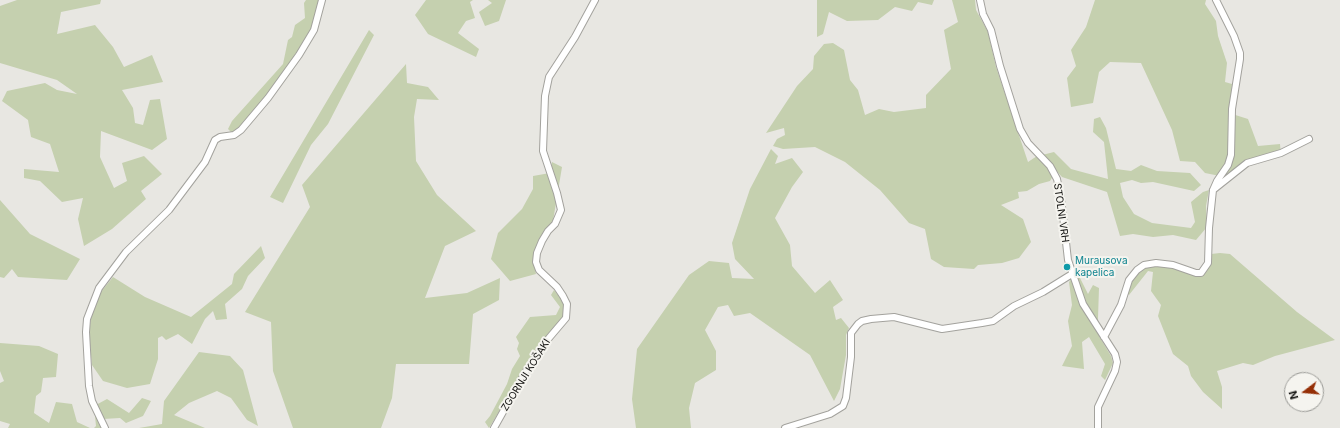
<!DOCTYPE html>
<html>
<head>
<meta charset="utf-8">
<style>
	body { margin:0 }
	#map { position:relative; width:1340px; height:428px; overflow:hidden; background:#e8e7e2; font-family:Inter,sans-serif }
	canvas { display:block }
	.north { position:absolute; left:1284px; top:372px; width:40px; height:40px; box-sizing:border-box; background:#f5f4ef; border:1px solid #9a9a96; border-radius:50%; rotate:254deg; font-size:11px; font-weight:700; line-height:16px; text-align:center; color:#121210 }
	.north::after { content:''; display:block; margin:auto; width:14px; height:18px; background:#952f06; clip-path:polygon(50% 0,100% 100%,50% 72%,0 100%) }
</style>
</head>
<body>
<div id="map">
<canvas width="1340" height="428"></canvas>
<div class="north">N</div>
</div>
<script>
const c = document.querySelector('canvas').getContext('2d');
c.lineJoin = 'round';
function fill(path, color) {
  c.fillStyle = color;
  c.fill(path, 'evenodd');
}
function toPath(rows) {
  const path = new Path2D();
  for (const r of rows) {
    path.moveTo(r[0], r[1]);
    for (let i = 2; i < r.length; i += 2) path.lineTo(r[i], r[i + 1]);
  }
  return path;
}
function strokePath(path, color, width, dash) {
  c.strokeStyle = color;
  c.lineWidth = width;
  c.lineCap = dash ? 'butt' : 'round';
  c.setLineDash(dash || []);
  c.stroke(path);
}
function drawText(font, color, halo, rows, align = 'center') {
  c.font = font + ' Inter,sans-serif';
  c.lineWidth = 4;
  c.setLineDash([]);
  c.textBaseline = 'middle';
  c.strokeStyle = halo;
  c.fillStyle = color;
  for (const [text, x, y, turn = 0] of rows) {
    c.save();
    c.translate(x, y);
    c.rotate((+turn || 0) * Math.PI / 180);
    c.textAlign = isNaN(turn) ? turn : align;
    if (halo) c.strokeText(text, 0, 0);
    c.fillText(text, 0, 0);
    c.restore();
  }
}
fill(toPath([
	[17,0,101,0,100,4,61,12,57,34,95,25,113,47,124,67,152,55,163,82,122,90,133,108,135,123,143,125,150,100,160,99,167,139,152,150,101,131,100,157,114,188,127,181,122,163,144,156,162,174,141,191,146,199,112,229,84,246,78,219,83,198,62,202,40,181,24,178,24,169,59,172,50,144,31,137,28,120,2,101,7,91,45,83,57,90,77,94,57,80,0,63,0,6],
	[306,0,320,0,310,32,277,84,246,122,232,133,228,129,232,121,283,64,288,40,292,37,295,25,305,18,304,3],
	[426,0,473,0,470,2,475,18,466,21,458,33,479,49,476,57,428,34,415,15],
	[488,0,506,0,499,21,485,26,479,12,492,3],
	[817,0,934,0,932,5,918,2,912,11,895,7,878,20,847,21,829,12,823,34,817,37],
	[952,0,975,0,976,10,988,32,996,67,1028,162,1037,156,1048,167,1053,176,1050,181,1039,184,1027,191,1018,192,1019,198,1001,205,1023,219,1031,242,1019,258,1002,263,978,265,974,269,944,267,931,259,925,229,909,223,880,190,845,162,815,147,783,149,773,146,777,139,785,135,784,128,766,133,797,86,813,69,814,56,824,44,833,43,844,50,850,80,858,90,865,115,879,109,894,112,926,108,926,95,951,69,944,30,958,22],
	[1095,0,1206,0,1205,4,1216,21,1218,36,1227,63,1225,82,1232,84,1229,113,1248,119,1258,146,1280,144,1281,155,1249,163,1230,178,1205,173,1195,162,1180,161,1172,130,1141,63,1110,62,1099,72,1093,103,1071,107,1067,78,1076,66,1071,50,1086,27],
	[369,30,374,35,328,124,311,145,283,203,270,197],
	[406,64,407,83,428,87,439,100,417,99,414,117,416,161,437,195,476,231,445,246,425,298,467,293,500,278,499,300,473,314,469,364,396,364,392,398,381,428,293,428,273,371,271,322,245,312,310,207,302,185],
	[1100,117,1106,128,1116,169,1131,171,1141,165,1157,171,1190,173,1201,185,1194,191,1153,182,1141,183,1132,180,1120,183,1123,197,1134,214,1152,223,1191,228,1195,222,1191,202,1203,192,1209,190,1206,206,1207,227,1196,240,1173,235,1153,237,1133,234,1120,236,1107,192,1062,177,1042,155,1054,152,1071,169,1108,179,1104,142,1093,132,1094,119],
	[771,149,778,156,775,164,792,158,803,172,792,187,775,218,790,245,792,266,815,293,830,280,843,300,833,307,836,320,841,318,849,328,846,335,846,355,840,389,834,401,810,355,750,313,734,316,728,305,718,307,705,330,716,351,716,370,695,383,689,408,691,428,636,428,632,399,637,349,689,275,709,261,729,263,732,278,754,279,735,259,732,243,750,189],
	[552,162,562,167,553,221,534,252,533,261,536,274,510,281,491,259,498,233,522,209,533,189,533,176,550,173],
	[0,200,30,234,80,259,67,280,18,277,12,269,4,278,0,277],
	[261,246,265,258,248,276,242,289,225,304,227,319,216,320,213,311,205,319,192,344,178,334,166,340,162,336,158,338,158,359,150,384,127,388,103,381,92,365,89,335,92,308,100,293,113,277,145,297,191,317,232,284,234,274],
	[1220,253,1230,254,1297,312,1335,340,1275,356,1253,365,1243,363,1217,371,1222,387,1222,409,1203,392,1191,376,1188,366,1173,354,1158,316,1161,305,1151,291,1153,272,1148,271,1129,295,1127,293,1130,281,1144,267,1156,265,1172,267,1202,275,1207,270,1211,254],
	[1077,272,1088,294,1093,285,1099,288,1098,318,1099,336,1111,356,1113,363,1105,380,1101,376,1105,364,1089,337,1082,342,1084,369,1062,366,1072,346,1068,321,1072,305,1069,282],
	[554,290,562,300,565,311,564,319,529,362,489,428,485,422,490,416,507,384,512,369,520,356,517,349,519,343,516,337,530,317,556,315,560,307,551,295],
	[0,343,39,346,58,354,56,377,43,378,41,392,36,396,34,413,49,423,56,402,72,404,77,422,90,428,8,428,10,424,0,421,0,383,4,381,0,371],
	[199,352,230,356,243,370,258,426,247,420,231,398,217,391,189,403,174,415,205,428,139,428,162,424,164,401],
	[142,398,151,401,143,416,126,423,120,418,103,419,105,428,94,428,96,426,94,406,107,399,129,413]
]), '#c5d0af');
const minor = toPath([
	[980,0,983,14,991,30,1000,66,1020,129,1028,143,1050,166,1057,179,1061,198,1068,260,1083,304,1115,354,1117,362,1115,371,1098,407,1098,428],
	[1213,190,1247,163,1281,153,1309,139],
	[1104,337,1121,305,1129,280,1137,270,1144,265,1156,263,1173,265,1196,273,1201,273,1208,263,1209,228,1213,190,1217,181,1228,165,1231,155,1232,109,1240,59,1240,53,1234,36,1216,0],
	[105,428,92,401,89,386,86,332,87,319,99,288,126,252,169,210,205,162,215,140,220,137,234,135,241,130,268,98,299,55,314,30,322,0],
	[494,428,526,371,549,338,566,318,567,304,563,296,557,287,539,270,536,262,537,253,542,241,548,231,555,224,561,210,557,193,543,151,545,96,549,77,575,37,595,0],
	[785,428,830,414,843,406,846,398,851,357,851,333,858,324,862,321,871,319,894,317,942,329,982,323,993,321,1014,306,1043,292,1072,274]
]);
strokePath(minor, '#a3a29d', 8);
strokePath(minor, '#fff', 6);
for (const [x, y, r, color] of [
	[1067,267,4,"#0f9aa8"]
]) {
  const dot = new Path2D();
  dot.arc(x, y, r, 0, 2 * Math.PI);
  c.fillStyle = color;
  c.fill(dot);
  strokePath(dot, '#f5f4ef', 1.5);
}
drawText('10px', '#121210', '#f5f4ef', [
	["STOLNI VRH",1061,213,82],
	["ZGORNJI KOŠAKI",526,375,-58]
]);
drawText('10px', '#0d838f', '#f5f4ef', [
	["Murausova",1075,261],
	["kapelica",1075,273]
], 'left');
</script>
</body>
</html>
